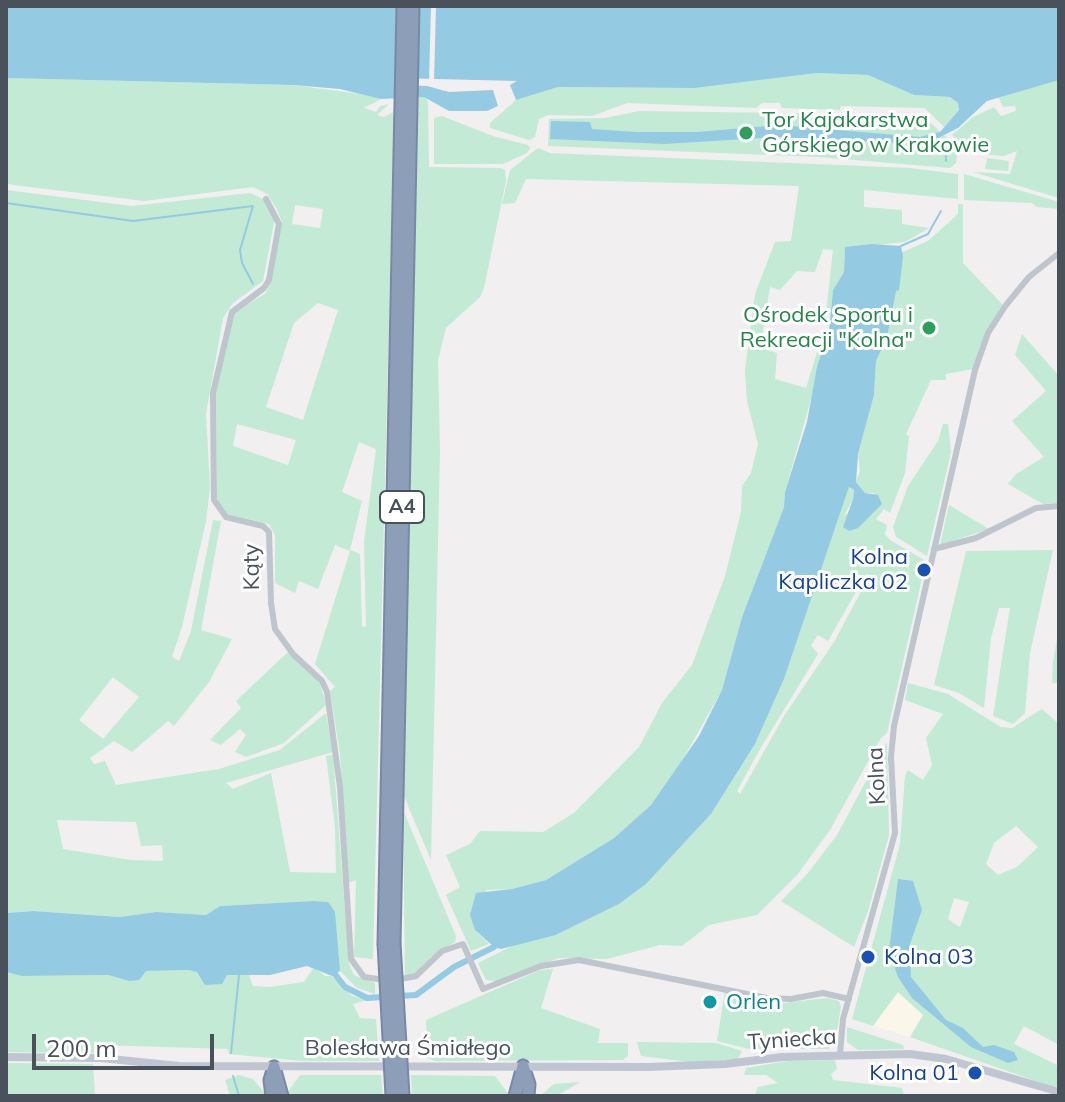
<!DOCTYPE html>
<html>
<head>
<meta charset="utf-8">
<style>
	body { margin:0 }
	#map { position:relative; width:1065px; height:1102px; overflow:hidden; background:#f1efef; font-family:Mulish,sans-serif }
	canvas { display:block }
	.frame { position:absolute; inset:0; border:8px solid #49515a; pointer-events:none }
	.scale { position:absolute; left:32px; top:1034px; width:182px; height:36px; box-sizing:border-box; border:4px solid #49515a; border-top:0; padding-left:10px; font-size:24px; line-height:28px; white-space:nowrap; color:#49515a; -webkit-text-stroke:6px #fff; paint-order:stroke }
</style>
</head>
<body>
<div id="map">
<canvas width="1065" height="1102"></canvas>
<div class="frame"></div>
<div class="scale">200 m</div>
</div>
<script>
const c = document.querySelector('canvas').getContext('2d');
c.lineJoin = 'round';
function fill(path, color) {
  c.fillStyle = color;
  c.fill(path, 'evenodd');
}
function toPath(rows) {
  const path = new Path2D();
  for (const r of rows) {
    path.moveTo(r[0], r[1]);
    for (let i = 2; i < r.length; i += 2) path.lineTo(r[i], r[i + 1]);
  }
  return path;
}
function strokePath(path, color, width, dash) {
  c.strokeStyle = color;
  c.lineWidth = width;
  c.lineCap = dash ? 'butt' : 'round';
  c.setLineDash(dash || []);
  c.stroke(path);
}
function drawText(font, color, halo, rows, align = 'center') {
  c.font = font + ' Mulish,sans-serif';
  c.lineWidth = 6;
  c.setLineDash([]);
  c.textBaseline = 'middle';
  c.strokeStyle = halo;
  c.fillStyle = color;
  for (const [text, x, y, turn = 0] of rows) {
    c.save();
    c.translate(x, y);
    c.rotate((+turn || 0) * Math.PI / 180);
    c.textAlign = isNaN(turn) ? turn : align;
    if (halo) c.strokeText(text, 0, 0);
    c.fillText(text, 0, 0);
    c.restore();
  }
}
fill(toPath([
	[898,992,923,1015,910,1037,873,1026]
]), '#faf7ea');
fill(toPath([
	[817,73,868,75,914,95,950,97,958,103,959,110,944,127,925,108,841,106,840,110,782,108,780,103,762,103,756,108,627,103,592,116,548,115,539,119,535,137,529,140,490,128,490,123,516,100,558,87,695,88],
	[6,78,293,85,375,96,381,99,364,108,376,112,380,106,389,104,377,115,384,117,393,112,394,120,373,959,354,957,356,880,348,883,340,754,330,691,335,687,315,664,350,551,335,545,318,589,299,581,295,593,275,583,275,535,269,524,227,514,220,509,217,497,216,390,233,313,266,293,272,279,282,222,277,209,267,194,253,187,144,201,6,184],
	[295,205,323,209,320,228,292,224],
	[318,303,338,310,303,420,266,407,294,323],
	[237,424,296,440,288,465,233,446],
	[359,442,376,449,364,542,366,627,362,626,360,554,350,550,362,501,342,492],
	[1059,80,1059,198,973,172,1010,174,1017,151,1004,156,981,154,985,141,971,137,962,145,952,135,973,117,994,107,1001,116,1016,111,1015,106,1003,107,998,96],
	[417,97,426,97,428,102,429,167,501,168,505,170,506,181,484,288,480,297,446,328,438,360,440,450,431,860,403,794],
	[639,111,922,115,958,148,956,163,950,168,819,157,548,146,549,119,605,118],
	[442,116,493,136,528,145,530,148,527,153,503,164,434,164,434,118],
	[538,148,550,153,910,168,958,174,958,199,864,190,864,207,902,210,902,224,929,228,905,242,845,248,844,272,833,290,830,315,826,313,833,250,823,249,815,272,797,271,780,290,770,287,760,348,777,353,775,379,806,388,820,343,826,345,785,492,784,507,742,617,722,690,670,782,651,805,614,838,546,880,512,889,486,890,475,930,489,944,471,951,446,895,460,887,446,855,470,844,480,831,543,832,574,813,639,747,662,703,692,665,725,576,741,512,742,486,751,473,758,444,747,401,745,370,755,294,775,242,791,241,799,186,526,179,515,203,502,204,510,170],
	[987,158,1009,161,1008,171,985,169],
	[964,174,1059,202,1059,209,1037,207,1032,203,964,200],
	[6,190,132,206,250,193,263,199,275,217,263,281,233,303,223,318,206,414,210,487,206,521,182,627,172,657,179,661,191,631,213,520,221,521,201,630,232,639,209,682,174,726,168,721,132,752,114,741,90,758,94,764,105,761,116,785,219,769,280,750,326,713,333,752,226,783,233,789,271,773,290,872,336,873,335,827,326,756,333,755,349,964,354,975,375,983,375,994,357,988,340,971,313,901,220,906,206,915,156,912,121,917,33,911,6,913],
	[113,677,139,697,103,739,79,720],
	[57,820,136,822,141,846,162,845,163,861,131,860,63,849],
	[958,204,963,204,963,263,1003,305,973,369,946,374,946,380,931,380,906,434,909,436,905,473,890,513,884,509,876,519,887,525,885,534,890,540,924,560,925,565,887,733,881,738,830,830,797,875,757,915,709,925,682,946,660,945,607,959,559,958,497,981,486,980,478,963,518,943,557,935,619,904,646,884,711,814,755,744,784,679,849,487,854,490,853,499,844,516,875,493,865,493,856,482,860,471,858,454,874,395,876,361,887,337,900,253,928,241,958,214],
	[866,574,870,575,834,642,784,716,740,794,737,791,760,749,818,654,811,645,818,635,828,641],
	[1022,334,1059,376,1059,503,1043,504,1008,484,1016,474,1044,457,1012,421,1046,391,1015,355],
	[943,424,948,424,951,452,927,556,896,537,893,527,908,486,938,441],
	[949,505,989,529,940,545],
	[1053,550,1030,653,1025,713,1013,724,993,716,1010,608,999,608,991,638,984,708,959,693,934,685,966,551],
	[1059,627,1059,683,1052,683,1053,662],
	[288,652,319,680,326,705,284,743,246,757,235,752,246,735,240,729,221,745,210,740,241,708,236,701],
	[908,683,948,694,1001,727,1012,728,1042,709,1059,724,1059,1045,1024,1026,1014,1044,1059,1066,1059,1086,1053,1087,910,1037,923,1015,898,992,873,1026,852,1019,900,844,905,776,908,770,923,780,932,765,926,738,943,714,905,700],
	[1016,826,1038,847,1017,867,998,875,986,864,994,843],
	[954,898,969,902,960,927,948,919],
	[887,742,889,835,868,911,854,947,781,901,808,873,837,835],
	[403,810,456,936,455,942,434,954,416,972,405,977],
	[314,967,325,976,332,976,352,996,367,1000,353,1004,360,1018,376,1019,379,1061,302,1061,229,1054,228,1049,99,1045,97,1053,6,1052,6,972,23,976,108,975,129,981,146,971,189,970,249,975,253,986,270,987,304,982],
	[553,969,541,1008,600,1029,598,1043,628,1043,628,1056,623,1060,435,1061,428,1058,426,1020,540,970],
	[725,991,775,1004,827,998,839,1001,841,1007,835,1042,829,1049,749,1049,717,1041],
	[847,1027,903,1045,904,1049,858,1050,847,1042],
	[637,1042,716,1043,742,1051,738,1059,689,1062,641,1056],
	[835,1060,837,1069,831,1074,833,1080,902,1088,904,1096,754,1096,758,1087,778,1083,766,1075,744,1075,746,1068,788,1061],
	[6,1063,93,1064,95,1096,6,1096],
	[239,1075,253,1079,267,1096,230,1096,225,1080],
	[300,1075,381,1075,383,1096,285,1096],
	[411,1075,495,1076,510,1096,412,1096],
	[580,1082,557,1096,540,1096,554,1084]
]), '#c2ead5');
fill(toPath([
	[6,6,1059,6,1059,80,987,101,958,128,926,144,777,137,665,144,550,139,551,121,590,122,592,129,636,132,697,132,779,125,920,137,940,132,959,110,958,103,950,97,914,95,868,75,817,73,695,88,558,87,516,100,510,85,517,81,395,78,395,85,427,86,449,92,493,90,498,106,487,111,449,111,424,97,381,99,340,89,293,85,6,78],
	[872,244,901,246,903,256,899,290,896,291,887,337,876,361,874,395,858,454,856,482,865,493,878,495,882,504,858,528,849,531,843,527,853,499,854,490,849,487,784,679,755,744,711,814,646,884,619,904,556,935,501,949,494,947,475,930,470,915,476,893,512,889,546,880,614,838,651,805,699,736,722,690,742,617,784,507,785,492,807,422,817,367,829,330,833,290,844,272,845,247],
	[898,879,913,881,922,910,910,944,911,977,946,1020,963,1028,983,1047,994,1045,1014,1052,1018,1060,1008,1063,971,1047,912,998,898,977,889,951],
	[313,901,328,902,335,912,340,971,332,976,307,966,270,975,227,975,222,984,205,985,197,972,189,970,146,971,139,980,129,981,108,975,22,976,6,972,6,913,33,911,120,917,156,912,206,915,220,906]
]), '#94cbe2');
fill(toPath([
	[431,6,436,6,434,82,429,82]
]), '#f1efef');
strokePath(toPath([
	[945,139,946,161],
	[6,203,133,221,253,206,240,250,242,263,253,284],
	[901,246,928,234,941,211],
	[231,1053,239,975],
	[233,1076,239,1096]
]), '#94cbe2', 2);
strokePath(toPath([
	[334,973,345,987,367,998,416,995,454,967,494,947]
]), '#94cbe2', 6);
const highway = toPath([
	[384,943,403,6],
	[394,943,413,6],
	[523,1066,529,1084,528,1096],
	[274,1067,282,1096],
	[272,1096,270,1080,274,1067],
	[515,1096,523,1066]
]);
strokePath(highway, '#7789a4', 15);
strokePath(toPath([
	[266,199,279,224,269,280,264,288,232,312,213,393,214,500,226,517,263,526,269,532,271,603,275,629,293,654,322,681,327,692,340,787,351,959,364,977,385,980],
	[934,549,976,538,1036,508,1059,506],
	[396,980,416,976,442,951,463,944,483,989,541,966,579,960,767,998,791,999,823,993,849,999],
	[840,1054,843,1019,895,833,891,757,894,726,975,370,988,333,1006,305,1029,277,1059,253]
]), '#bfc5cc', 6);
strokePath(toPath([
	[6,1057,101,1058,179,1066,648,1067,725,1064,782,1057,910,1054,946,1059,1059,1092]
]), '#bfc6d1', 8);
strokePath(highway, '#8c9eb8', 11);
const highwayBridge = toPath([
	[384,943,392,1096],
	[394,943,403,1096]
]);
strokePath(highwayBridge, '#7789a4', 15, []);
strokePath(highwayBridge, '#8c9eb8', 11);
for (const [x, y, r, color] of [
	[746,133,8,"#2e9e5b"],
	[929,328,8,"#2e9e5b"],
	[924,570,8,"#1a4fb4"],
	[868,957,8,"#1a4fb4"],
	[710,1002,8,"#0f9aa8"],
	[975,1073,8,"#1a4fb4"]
]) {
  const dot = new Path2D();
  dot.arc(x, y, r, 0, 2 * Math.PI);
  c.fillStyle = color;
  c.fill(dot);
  strokePath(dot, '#fff', 3);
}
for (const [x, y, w] of [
	[402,507,44]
]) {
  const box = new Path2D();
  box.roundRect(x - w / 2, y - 16, w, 32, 6);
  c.fillStyle = '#fff';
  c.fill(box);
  strokePath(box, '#49515a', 2);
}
drawText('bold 20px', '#49515a', null, [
	["A4",402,507]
]);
drawText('22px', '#27864d', '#fff', [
	["Tor Kajakarstwa",762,120],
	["Górskiego w Krakowie",762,145],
	["Ośrodek Sportu i",913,315,"right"],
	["Rekreacji \"Kolna\"",913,340,"right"]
], 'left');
drawText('22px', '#164399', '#fff', [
	["Kolna",908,557],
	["Kapliczka 02",908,582],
	["Kolna 03",884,957,"left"],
	["Kolna 01",959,1073]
], 'right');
drawText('22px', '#49515a', '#fff', [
	["Kąty",252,567,-91],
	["Kolna",877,776,-93],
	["Tyniecka",792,1040,-4],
	["Bolesława Śmiałego",408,1048]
]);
drawText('22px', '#0d838f', '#fff', [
	["Orlen",726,1002]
], 'left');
</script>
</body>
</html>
